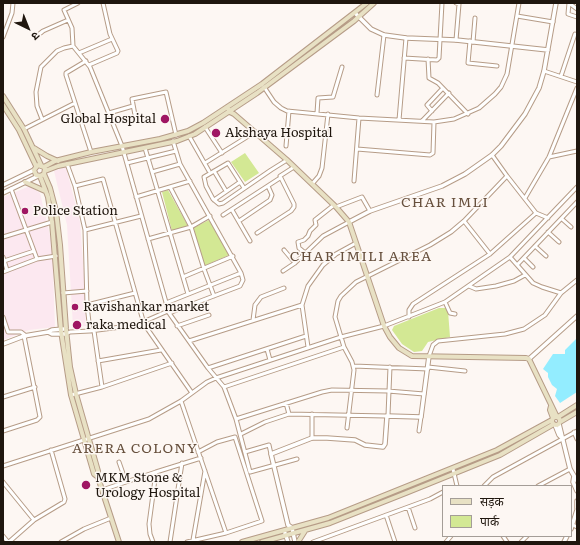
<!DOCTYPE html>
<html>
<head>
<meta charset="utf-8">
<style>
	body { margin:0 }
	#map { position:relative; width:580px; height:545px; overflow:hidden; background:#fdf7f3; font-family:Literata,"Noto Sans Devanagari",serif }
	canvas { display:block }
	.frame { position:absolute; inset:0; border:4px solid #1f160e; pointer-events:none }
	.legend { position:absolute; left:442px; top:485px; width:130px; height:52px; box-sizing:border-box; background:#fdf7f3; border:1px solid #a49d97; margin:0; padding:5px 7px; list-style:none; font-size:12px; color:#1f160e }
	.legend li { display:flex; align-items:center; gap:8px; height:20px }
	.legend b { width:20px; border:1px solid #a49d97 }
	.north { position:absolute; left:8px; top:8px; width:40px; height:40px; -webkit-text-stroke:3px #fdf7f3; paint-order:stroke; rotate:137deg; font-size:11px; font-weight:700; line-height:16px; text-align:center; color:#1f160e }
	.north::after { content:''; display:block; margin:auto; width:14px; height:18px; background:#1f160e; clip-path:polygon(50% 0,100% 100%,50% 72%,0 100%) }
</style>
</head>
<body>
<div id="map">
<canvas width="580" height="545"></canvas>
<div class="frame"></div>
<ul class="legend">
<li><b style="height:5px;background:#e8e1c4"></b>सड़क</li>
<li><b style="height:11px;background:#d3e894"></b>पार्क</li>
</ul>
<div class="north">उ</div>
</div>
<script>
const c = document.querySelector('canvas').getContext('2d');
c.lineJoin = 'round';
function fill(path, color) {
  c.fillStyle = color;
  c.fill(path, 'evenodd');
}
function toPath(rows) {
  const path = new Path2D();
  for (const r of rows) {
    if (r.length === 3) {
      path.moveTo(r[0] + r[2], r[1]);
      path.arc(r[0], r[1], r[2], 0, 2 * Math.PI);
      continue;
    }
    path.moveTo(r[0], r[1]);
    for (let i = 2; i < r.length; i += 2) path.lineTo(r[i], r[i + 1]);
  }
  return path;
}
function strokePath(path, color, width, dash) {
  c.strokeStyle = color;
  c.lineWidth = width;
  c.lineCap = dash ? 'butt' : 'round';
  c.setLineDash(dash || []);
  c.stroke(path);
}
function drawText(font, color, halo, rows, align = 'center') {
  c.font = font + ' Literata,serif';
  c.lineWidth = 3;
  c.setLineDash([]);
  c.textBaseline = 'middle';
  c.strokeStyle = halo;
  c.fillStyle = color;
  for (const [text, x, y, turn = 0] of rows) {
    c.save();
    c.translate(x, y);
    c.rotate((+turn || 0) * Math.PI / 180);
    c.textAlign = isNaN(turn) ? turn : align;
    if (halo) c.strokeText(text, 0, 0);
    c.fillText(text, 0, 0);
    c.restore();
  }
}
fill(toPath([
	[66,167,80,222,84,275,86,326,73,327,67,225,54,171],
	[30,186,40,193,52,244,55,327,29,330,3,340,3,197]
]), '#fce8f0');
fill(toPath([
	[245,153,259,173,245,182,231,162],
	[168,190,188,226,172,231,162,192],
	[209,220,229,255,204,266,193,228],
	[439,308,446,308,448,311,450,337,428,342,422,351,414,352,402,344,392,330,394,326]
]), '#d3e894');
fill(toPath([
	[577,338,577,392,560,403,555,396,557,389,552,385,548,377,548,373,543,369,553,354,565,354,565,350]
]), '#93edff');
const minor = toPath([
	[78,3,64,10,72,28,73,46,90,67,122,146,169,313,208,368,224,387,236,419,250,472,297,459],
	[456,3,459,4,456,40],
	[569,3,568,14,577,17],
	[569,3,577,9],
	[517,16,553,22],
	[37,36,43,31,68,20],
	[3,37,12,13,13,3],
	[470,41,468,63,497,66],
	[473,42,475,18],
	[79,53,112,39],
	[404,58,437,60,439,58,442,3],
	[428,59,429,78,438,83,468,114],
	[86,61,66,73,66,75,91,152],
	[89,65,117,53,118,51,110,34,103,3],
	[544,71,577,82],
	[561,76,575,34],
	[264,87,274,102,281,108,287,111,359,118,434,122,454,119,479,108,495,94,501,87,507,74,519,3],
	[377,95,384,35],
	[432,111,427,105,443,88],
	[109,113,133,106],
	[317,113,318,98,333,97,342,67],
	[135,115,132,99,166,92,176,135],
	[42,119,37,106,36,92,41,67,57,51,64,48,73,46],
	[399,120,406,38],
	[422,121,449,93],
	[205,127,222,153],
	[24,129,75,103],
	[189,136,209,171],
	[286,146,289,111],
	[145,148,188,294],
	[357,149,430,155,433,153,434,122],
	[492,155,507,176,536,213,548,218],
	[549,157,577,151],
	[127,163,176,151],
	[205,163,255,132],
	[67,164,75,186,85,230,87,305,90,331],
	[214,171,226,191],
	[152,172,180,164],
	[354,181,359,118],
	[312,184,319,176,322,168,328,114],
	[75,186,103,179,144,324,192,393],
	[170,187,191,227,204,269,214,296],
	[244,188,228,163,204,177,206,186,213,199,219,204,223,203,271,170,287,160],
	[11,189,37,259],
	[136,197,190,181],
	[525,198,549,157,577,88],
	[214,200,240,182],
	[336,207,362,197,370,211],
	[232,210,250,241],
	[223,215,280,178],
	[562,219,571,227],
	[239,221,270,200,272,195,268,186],
	[464,221,490,254],
	[85,230,141,216],
	[548,232,559,242],
	[257,233,291,211,294,207,294,204,280,176,294,167],
	[3,237,52,222],
	[148,239,191,227,210,216],
	[535,246,546,256],
	[284,250,295,263],
	[305,253,299,248,298,242,304,240,308,236,310,231,316,225,315,220,334,205],
	[3,257,7,270],
	[510,257,533,283,542,287,561,293],
	[524,258,533,267],
	[4,261,34,251],
	[517,265,577,202],
	[283,271,295,263,323,236,349,222],
	[3,272,37,259,56,256],
	[183,277,233,256],
	[469,286,476,289,496,286,514,281,525,275],
	[63,293,87,291],
	[445,302,450,313,455,314],
	[166,303,241,273,180,164,173,141],
	[87,305,135,293],
	[169,313,240,286,243,280,241,273],
	[3,317,8,332,21,332,26,336],
	[409,317,409,310,413,304,490,254,536,213],
	[253,320,255,305,261,297,284,288],
	[143,322,168,311],
	[177,326,209,315],
	[94,331,102,387],
	[66,334,70,332,90,331,144,324],
	[189,341,302,305],
	[308,347,302,305,308,286,323,265,336,254,356,243],
	[267,349,270,360],
	[429,356,433,345,438,341,505,334,524,329,545,315,561,293,577,280],
	[98,361,161,350],
	[354,366,428,369],
	[428,367,465,371],
	[208,368,306,336],
	[224,387,344,347],
	[71,395,102,387,172,363],
	[3,397,35,387],
	[181,401,226,533],
	[286,403,289,414],
	[388,415,390,367],
	[236,419,322,392,332,390,388,391,424,394],
	[347,428,354,370,352,362,344,347,335,317,338,301,341,296,356,282,430,245,451,232,464,221,507,176],
	[3,431,37,420,40,417,24,336],
	[419,431,421,417],
	[574,432,577,439],
	[241,434,265,422,289,414,386,416],
	[312,438,312,414],
	[245,452,269,445,271,454],
	[119,462,126,482],
	[3,466,149,419,181,401,207,382,216,378,341,337,384,326,445,302,510,257,577,187],
	[453,469,457,486],
	[3,482,34,520],
	[484,486,493,477,577,431],
	[538,486,570,469],
	[102,490,156,472],
	[408,507,415,528],
	[386,515,395,542],
	[573,525,577,527],
	[3,536,8,542],
	[503,536,507,542],
	[193,540,205,471],
	[9,542,34,520,64,502,65,499,51,450],
	[61,542,84,529,111,518],
	[153,542,150,534,149,524,156,472,201,458],
	[170,542,182,463],
	[187,542,226,533,262,521,235,437,217,442,198,452],
	[313,542,430,499,443,492],
	[446,542,451,536],
	[521,542,527,536]
]);
const tertiary = toPath([
	[355,13,371,29,384,35,406,38,456,40,548,50],
	[3,185,34,170],
	[3,193,38,176],
	[349,222,370,211,442,186,465,174,492,155,501,146,525,114,539,88,544,71,556,3],
	[48,332,52,334,66,334],
	[3,344,24,336,48,332,52,330,64,329],
	[529,359,577,316],
	[559,424,570,469,577,481],
	[555,425,559,435,562,438],
	[574,476,573,482,577,491],
	[577,501,577,508],
	[571,529,577,510],
	[285,533,288,542],
	[295,542,292,528,288,525,271,454,312,438,327,438,355,440,365,445,383,447,385,444,387,416,421,417,429,356],
	[564,542,567,536]
]);
const secondary = toPath([
	[3,96,24,129,41,165],
	[3,105,19,130,36,166],
	[227,107,230,112,234,114,287,160,336,207,349,222,384,326,390,337,399,348,412,356,526,358,529,359,557,417],
	[34,148,47,156,58,161],
	[44,167,45,169,44,174,40,176,36,175,34,170,38,165,44,167,55,161,91,152,160,139,188,131,203,123,262,84,367,3],
	[45,171,58,166,177,141,195,134,257,93,354,21,374,3],
	[44,174,50,188,56,211,60,245,66,329,70,367,76,394,98,471,98,477],
	[40,176,48,197,52,222,61,331,71,395,94,474,98,477,102,490,119,542],
	[25,182,45,191],
	[551,406,550,410,553,418],
	[556,421,4],
	[558,417,577,405],
	[560,422,577,412],
	[242,542,328,518,497,450,552,420],
	[262,542,330,523,406,493,500,455,554,424],
	[298,542,305,531]
]);
strokePath(minor, '#b69c87', 5);
strokePath(tertiary, '#b69c87', 5.5);
strokePath(secondary, '#b69c87', 6);
strokePath(minor, '#fff', 3);
strokePath(tertiary, '#fff', 3.5);
strokePath(secondary, '#e8e1c4', 4);
for (const [x, y, r, color] of [
	[165,119,5,"#9f1663"],
	[216,133,5,"#9f1663"],
	[25,211,4,"#9f1663"],
	[75,307,4,"#9f1663"],
	[77,325,5,"#9f1663"],
	[86,485,5,"#9f1663"]
]) {
  const dot = new Path2D();
  dot.arc(x, y, r, 0, 2 * Math.PI);
  c.fillStyle = color;
  c.fill(dot);
  strokePath(dot, '#fdf7f3', 1.5);
}
drawText('13px', '#1f160e', '#fdf7f3', [
	["Global Hospital",156,119,"right"],
	["Akshaya Hospital",225,133],
	["Police Station",33,211],
	["Ravishankar market",83,307],
	["raka medical",86,325],
	["MKM Stone &",95,478],
	["Urology Hospital",95,493]
], 'left');
c.letterSpacing = '1px';
drawText('14px', '#67503d', '#fdf7f3', [
	["CHAR IMLI",445,203],
	["CHAR IMILI AREA",361,257],
	["ARERA COLONY",135,449]
]);
c.letterSpacing = '0px';
</script>
</body>
</html>
